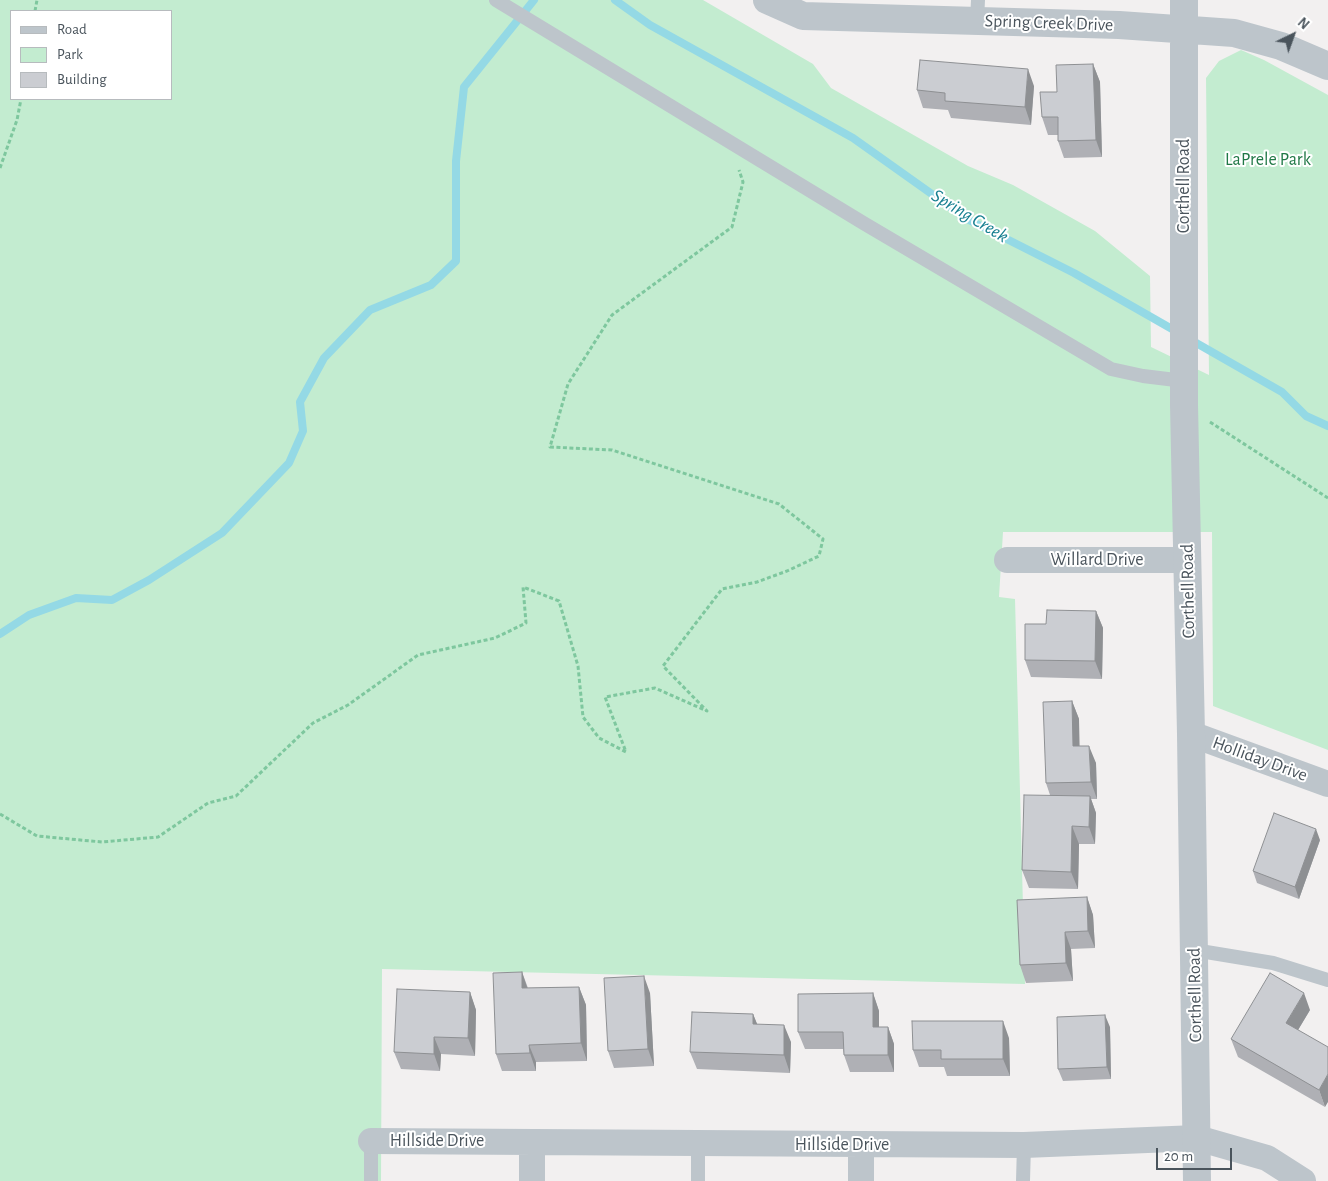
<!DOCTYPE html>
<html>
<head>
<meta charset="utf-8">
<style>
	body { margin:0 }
	#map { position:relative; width:1328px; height:1181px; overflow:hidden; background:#f2f0f0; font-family:"Alegreya Sans",sans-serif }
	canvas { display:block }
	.legend { position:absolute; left:10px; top:10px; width:162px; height:90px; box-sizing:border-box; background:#fff; border:1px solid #b7bbbe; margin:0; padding:6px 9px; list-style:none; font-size:15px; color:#4a545c }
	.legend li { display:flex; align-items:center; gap:10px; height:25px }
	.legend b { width:25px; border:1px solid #b7bbbe }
	.north { position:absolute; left:1268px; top:10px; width:50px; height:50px; -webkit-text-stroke:4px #fff; paint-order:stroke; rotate:42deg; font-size:14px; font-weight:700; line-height:20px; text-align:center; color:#4a545c }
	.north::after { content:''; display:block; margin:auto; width:18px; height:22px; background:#4a545c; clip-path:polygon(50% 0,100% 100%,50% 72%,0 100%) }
	.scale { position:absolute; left:1156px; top:1148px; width:76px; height:22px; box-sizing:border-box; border:2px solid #4a545c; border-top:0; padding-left:6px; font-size:15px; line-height:18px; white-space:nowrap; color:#4a545c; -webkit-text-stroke:4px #fff; paint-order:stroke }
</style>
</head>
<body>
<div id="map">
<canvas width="1328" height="1181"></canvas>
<ul class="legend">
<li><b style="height:6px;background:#bdc5cb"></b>Road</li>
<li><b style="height:14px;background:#c3ecd0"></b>Park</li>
<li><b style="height:14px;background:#cbcdd2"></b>Building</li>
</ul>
<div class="north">N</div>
<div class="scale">20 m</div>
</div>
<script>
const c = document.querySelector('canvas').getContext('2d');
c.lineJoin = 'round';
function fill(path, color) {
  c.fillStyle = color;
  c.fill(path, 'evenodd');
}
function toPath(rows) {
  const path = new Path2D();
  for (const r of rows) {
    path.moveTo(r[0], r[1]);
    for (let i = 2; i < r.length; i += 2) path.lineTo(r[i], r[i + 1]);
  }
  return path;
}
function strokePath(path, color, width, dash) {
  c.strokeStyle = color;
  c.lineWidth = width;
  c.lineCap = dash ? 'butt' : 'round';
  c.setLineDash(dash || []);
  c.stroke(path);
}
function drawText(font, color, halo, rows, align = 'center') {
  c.font = font + ' "Alegreya Sans",sans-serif';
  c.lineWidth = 4;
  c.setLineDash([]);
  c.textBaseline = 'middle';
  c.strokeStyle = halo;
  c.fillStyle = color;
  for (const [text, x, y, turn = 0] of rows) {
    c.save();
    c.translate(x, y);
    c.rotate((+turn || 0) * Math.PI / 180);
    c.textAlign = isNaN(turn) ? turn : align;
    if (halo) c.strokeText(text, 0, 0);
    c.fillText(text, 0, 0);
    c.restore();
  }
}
fill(toPath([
	[0,0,703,0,813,64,831,88,968,166,1013,185,1095,231,1150,276,1151,347,1209,375,1206,78,1219,61,1241,50,1264,60,1328,95,1328,750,1213,706,1212,532,1003,532,999,597,1015,599,1025,984,382,969,381,1181,0,1181],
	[11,11,171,11,171,99,11,99]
]), '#c3ecd0');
strokePath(toPath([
	[615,0,650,25,853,138,967,219,1074,273,1179,333],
	[1191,340,1282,392,1306,416,1328,426],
	[0,634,29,615,76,598,112,600,149,580,222,533,289,463,303,431,300,402,324,358,370,310,431,285,456,261,456,161,464,87,534,0]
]), '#94d9e5', 8);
strokePath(toPath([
	[35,11,37,0],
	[0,168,17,120,21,99],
	[1210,422,1328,498],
	[0,814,37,836,102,842,158,837,208,803,236,796,313,723,348,705,418,655,495,638,526,623,523,587,559,601,578,666,583,717,599,738,626,752,605,697,655,688,707,711,663,666,722,589,757,582,787,571,819,556,823,539,779,504,612,450,550,447,568,384,612,315,732,227,743,182,739,170]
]), '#7ec79e', 3, [4, 2.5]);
strokePath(toPath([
	[496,0,865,224,1111,369,1143,376,1184,381],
	[977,21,978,0],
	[1194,950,1273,963,1328,980],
	[371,1181,371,1141],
	[698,1181,698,1144],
	[1023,1181,1024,1145]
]), '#bdc5cb', 14);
strokePath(toPath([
	[1007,560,1188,560],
	[1191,734,1328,784],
	[371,1141,1024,1145,1197,1138,1267,1158,1303,1181],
	[532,1181,532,1142],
	[861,1181,861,1145]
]), '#bdc5cb', 26);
strokePath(toPath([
	[767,0,803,16,1119,25,1234,33,1281,46,1328,66],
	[1184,0,1184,405,1191,734,1197,1181]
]), '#bdc5cb', 28);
fill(toPath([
	[1093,64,1100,82,1102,157,1064,158,1058,141,1058,135,1048,135,1042,117,1057,92],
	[1034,86,1031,125,951,118,948,110,923,108,917,90],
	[1096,611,1103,628,1102,679,1031,677,1025,660,1046,624],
	[1072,701,1079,719,1079,746,1096,763,1097,799,1091,799,1096,813,1095,844,1079,844,1078,889,1029,888,1022,870,1050,795,1046,783],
	[1320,840,1299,899,1257,883,1253,871],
	[1087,897,1093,915,1095,948,1071,949,1073,981,1026,983,1020,965],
	[522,972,528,988,579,987,586,1005,587,1061,536,1062,536,1071,502,1071,496,1054],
	[470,992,476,1010,475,1056,441,1054,440,1071,401,1069,394,1052],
	[650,993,654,1066,614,1068,608,1051],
	[873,993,879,1011,879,1027,888,1027,894,1044,894,1072,850,1072,844,1055,843,1049,805,1049,798,1032],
	[1310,1010,1298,1030,1325,1107,1238,1057,1231,1039],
	[753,1014,757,1024,791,1042,790,1073,697,1069,690,1052],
	[1110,1027,1111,1079,1063,1081,1058,1069],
	[1009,1038,1010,1076,947,1076,944,1067,919,1067,913,1050]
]), '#afb0b5');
fill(toPath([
	[1093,64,1100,82,1102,157,1096,140],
	[1028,69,1034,86,1031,125,1025,107],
	[1096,611,1103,628,1102,679,1095,661],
	[1072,701,1079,719,1080,764,1073,746],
	[1089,746,1096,763,1097,799,1091,782],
	[1090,796,1096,813,1095,844,1089,827],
	[1072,826,1079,844,1078,889,1071,872],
	[1316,829,1320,840,1299,899,1295,887],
	[1087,897,1093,915,1095,948,1088,931],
	[1065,932,1071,949,1073,981,1066,963],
	[522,972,528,990,522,988],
	[644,976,650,993,654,1066,648,1049],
	[579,987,586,1005,587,1061,581,1043],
	[470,992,476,1010,475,1056,468,1038],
	[873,993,879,1011,879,1045,873,1027],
	[1304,993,1310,1010,1292,1040,1286,1023],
	[753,1014,760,1031,753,1024],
	[1105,1015,1110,1027,1111,1079,1107,1067],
	[1003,1021,1009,1038,1010,1076,1003,1059],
	[784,1025,791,1042,790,1073,784,1055],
	[888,1027,894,1044,894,1072,888,1055],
	[434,1037,441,1054,440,1071,434,1054],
	[529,1045,536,1062,536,1071,530,1053],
	[1328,1074,1328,1102,1325,1107,1319,1090]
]), '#8e9093');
const building = toPath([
	[920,60,1028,69,1025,107,945,101,945,93,917,90,920,60],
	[1093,64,1096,140,1058,141,1058,117,1042,117,1040,92,1057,92,1056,65,1093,64],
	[1047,610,1096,611,1095,661,1025,660,1025,624,1046,624,1047,610],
	[1072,701,1073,746,1089,746,1091,782,1046,783,1043,702,1072,701],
	[1024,795,1090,796,1089,827,1072,826,1071,872,1022,870,1024,795],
	[1274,813,1316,829,1295,887,1253,871,1274,813],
	[1087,897,1088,931,1065,932,1066,963,1020,965,1017,900,1087,897],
	[522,972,522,988,579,987,581,1043,529,1045,530,1053,496,1054,493,973,522,972],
	[1270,973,1304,993,1286,1023,1328,1047,1328,1074,1319,1090,1231,1039,1270,973],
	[644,976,648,1049,608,1051,604,978,644,976],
	[397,989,470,992,468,1038,434,1037,434,1054,394,1052,397,989],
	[873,993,873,1027,888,1027,888,1055,844,1055,843,1032,798,1032,798,994,873,993],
	[692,1012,753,1014,753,1024,784,1025,784,1055,690,1052,692,1012],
	[1105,1015,1107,1067,1058,1069,1057,1017,1105,1015],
	[912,1021,1003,1021,1003,1059,941,1059,941,1050,913,1050,912,1021]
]);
fill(building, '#cbcdd2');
strokePath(building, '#8e9093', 1);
drawText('18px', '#4a545c', '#fff', [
	["Spring Creek Drive",1049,23,2],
	["Corthell Road",1184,186,-90],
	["Willard Drive",1097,560],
	["Corthell Road",1188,591,-91],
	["Holliday Drive",1260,759,20],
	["Corthell Road",1195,995,-91],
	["Hillside Drive",437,1141],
	["Hillside Drive",842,1145]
]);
drawText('18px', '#207846', '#fff', [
	["LaPrele Park",1268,160]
]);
drawText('italic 19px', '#188091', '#fff', [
	["Spring Creek",970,216,31]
]);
</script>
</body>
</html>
